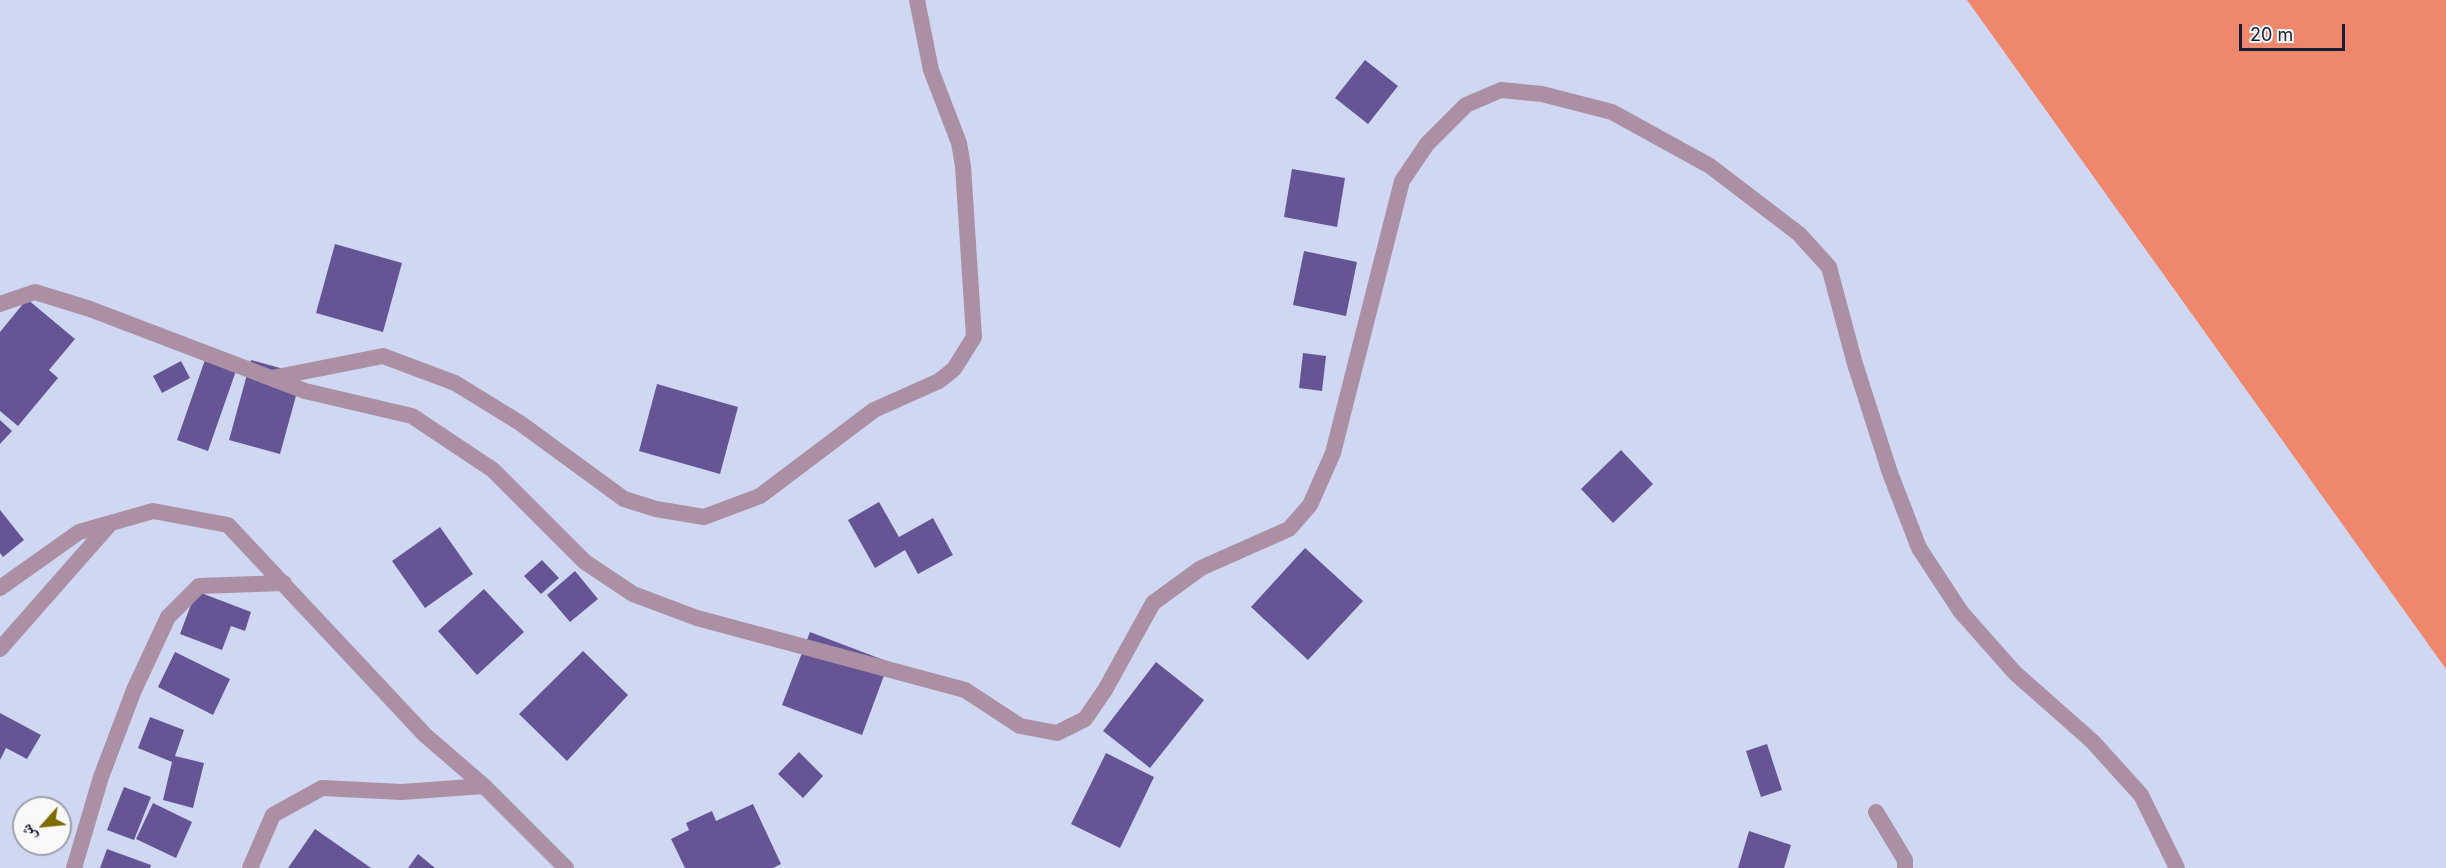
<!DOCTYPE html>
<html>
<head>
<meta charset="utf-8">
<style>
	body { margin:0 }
	#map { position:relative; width:2446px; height:868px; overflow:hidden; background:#d0d7f3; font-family:Inter,"Noto Naskh Arabic",sans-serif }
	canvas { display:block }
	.north { position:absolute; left:12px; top:796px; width:60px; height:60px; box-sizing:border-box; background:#f9f9f9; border:2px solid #9fa1ab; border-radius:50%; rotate:243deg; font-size:16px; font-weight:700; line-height:24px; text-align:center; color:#191d37 }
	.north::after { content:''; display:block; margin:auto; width:21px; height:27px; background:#7f6a02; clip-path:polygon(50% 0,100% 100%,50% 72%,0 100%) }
	.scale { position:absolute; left:2239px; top:24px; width:106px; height:27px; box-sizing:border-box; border:3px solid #191d37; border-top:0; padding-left:8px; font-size:18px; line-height:21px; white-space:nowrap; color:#191d37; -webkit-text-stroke:4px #f9f9f9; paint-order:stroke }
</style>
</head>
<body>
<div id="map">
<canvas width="2446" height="868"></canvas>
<div class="north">ش</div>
<div class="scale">20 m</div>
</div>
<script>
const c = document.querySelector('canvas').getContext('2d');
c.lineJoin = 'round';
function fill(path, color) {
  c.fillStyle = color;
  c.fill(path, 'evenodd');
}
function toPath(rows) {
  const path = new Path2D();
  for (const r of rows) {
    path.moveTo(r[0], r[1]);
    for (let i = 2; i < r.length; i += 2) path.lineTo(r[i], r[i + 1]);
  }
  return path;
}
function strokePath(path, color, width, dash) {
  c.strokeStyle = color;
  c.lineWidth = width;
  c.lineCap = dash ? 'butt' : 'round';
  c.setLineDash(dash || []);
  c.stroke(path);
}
fill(toPath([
	[1967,0,2446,0,2446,669]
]), '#ef876c');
fill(toPath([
	[1365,60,1398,86,1368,124,1335,98],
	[1292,169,1345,178,1337,227,1284,217],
	[335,244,402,263,383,332,316,313],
	[1304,251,1357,262,1346,316,1293,305],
	[27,299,75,339,49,370,58,378,18,426,0,411,0,332],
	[1303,353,1326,356,1322,391,1299,388],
	[206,357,237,368,208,451,177,440],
	[251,360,302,374,280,454,229,440],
	[181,361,190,378,162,393,153,376],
	[657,384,738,407,720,474,639,451],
	[0,420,12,431,0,444],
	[1621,450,1653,484,1613,523,1581,489],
	[879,502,899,537,933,518,953,555,918,574,905,550,875,568,848,520],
	[0,510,24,540,3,557,0,553],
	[440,527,473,574,425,608,392,561],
	[1305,548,1363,601,1308,660,1251,607],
	[542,560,559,578,541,594,524,576],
	[575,571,598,599,570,622,547,595],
	[484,589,524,632,477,675,438,631],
	[196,591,251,612,245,631,231,626,222,650,180,634],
	[810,632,889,662,862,735,782,705],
	[583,651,628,695,567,761,519,714],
	[175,652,230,679,213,715,158,687],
	[1156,662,1204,700,1150,768,1103,731],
	[0,713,41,735,27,759,6,748,0,760],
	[150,717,184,730,175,756,204,763,193,808,163,800,172,762,138,748],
	[1767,744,1782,790,1761,797,1746,751],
	[799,752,823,776,803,798,778,774],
	[1106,753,1154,777,1120,848,1071,824],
	[124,787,151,797,134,840,107,830],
	[153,803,192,822,176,858,136,839],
	[753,804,781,864,773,868,685,868,671,839,689,830,686,823,712,811,716,821],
	[315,829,371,868,288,868],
	[1749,831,1791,845,1784,868,1738,868],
	[107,849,151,865,150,868,100,868],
	[418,854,435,868,408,868]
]), '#665594');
strokePath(toPath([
	[0,304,35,292,90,309,305,391,412,416,493,470,585,562,633,594,697,618,965,690,1020,726,1057,733,1085,719,1105,690,1153,603,1201,568,1289,529,1310,505,1333,453,1402,181,1427,144,1466,105,1501,90,1542,94,1612,112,1710,166,1799,234,1829,267,1855,364,1890,473,1919,548,1961,612,2015,673,2092,741,2141,795,2177,868],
	[272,378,383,356,455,383,520,423,624,499,656,509,704,517,760,496,874,410,939,381,954,369,974,337,963,166,959,143,931,70,917,0],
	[0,588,79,532,153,511,228,525,425,735,484,786,566,868],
	[0,649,110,524],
	[1876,812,1905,860,1905,868],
	[74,868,101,777,134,690,168,617,199,586,284,583],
	[250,868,273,815,322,788,402,792,484,786]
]), '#ab8fa4', 16);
</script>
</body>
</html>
